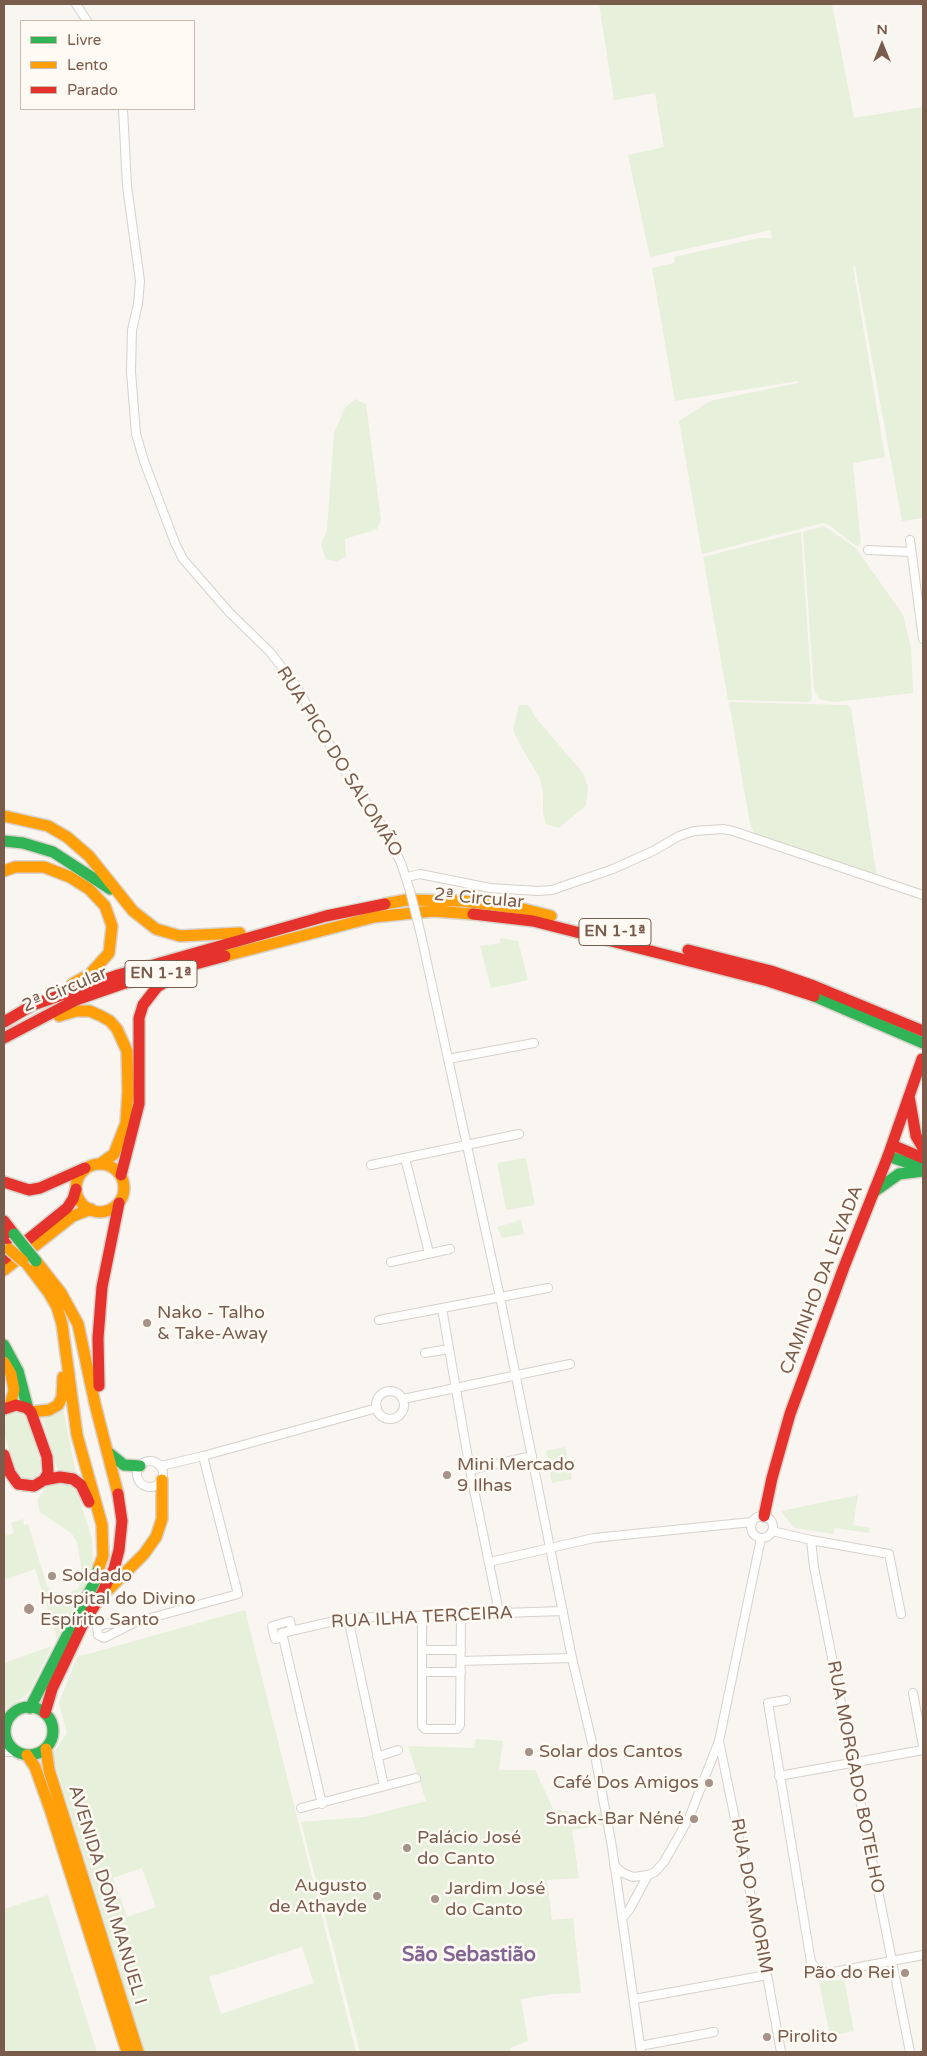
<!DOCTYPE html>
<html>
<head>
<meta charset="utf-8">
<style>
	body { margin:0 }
	#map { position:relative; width:927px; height:2056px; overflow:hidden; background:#f9f5f0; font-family:"Varela Round",sans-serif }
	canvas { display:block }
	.frame { position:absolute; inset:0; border:5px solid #7a5c4d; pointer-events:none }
	.legend { position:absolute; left:20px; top:20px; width:175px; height:90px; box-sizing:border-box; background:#fffaf3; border:1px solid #cabbb1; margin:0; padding:6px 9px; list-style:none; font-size:15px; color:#7a5c4d }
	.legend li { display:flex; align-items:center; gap:10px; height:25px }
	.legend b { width:25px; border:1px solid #cabbb1 }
	.north { position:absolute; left:857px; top:20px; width:50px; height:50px; -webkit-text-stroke:4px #fffaf3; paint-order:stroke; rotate:0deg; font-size:14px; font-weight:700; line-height:20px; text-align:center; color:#7a5c4d }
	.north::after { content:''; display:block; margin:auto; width:18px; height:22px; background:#7a5c4d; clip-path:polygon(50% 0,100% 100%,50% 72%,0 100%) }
</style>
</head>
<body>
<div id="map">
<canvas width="927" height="2056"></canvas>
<div class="frame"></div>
<ul class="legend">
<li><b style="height:6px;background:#30b455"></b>Livre</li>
<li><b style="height:6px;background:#ff9f0a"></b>Lento</li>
<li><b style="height:6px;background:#e5322d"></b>Parado</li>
</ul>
<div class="north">N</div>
</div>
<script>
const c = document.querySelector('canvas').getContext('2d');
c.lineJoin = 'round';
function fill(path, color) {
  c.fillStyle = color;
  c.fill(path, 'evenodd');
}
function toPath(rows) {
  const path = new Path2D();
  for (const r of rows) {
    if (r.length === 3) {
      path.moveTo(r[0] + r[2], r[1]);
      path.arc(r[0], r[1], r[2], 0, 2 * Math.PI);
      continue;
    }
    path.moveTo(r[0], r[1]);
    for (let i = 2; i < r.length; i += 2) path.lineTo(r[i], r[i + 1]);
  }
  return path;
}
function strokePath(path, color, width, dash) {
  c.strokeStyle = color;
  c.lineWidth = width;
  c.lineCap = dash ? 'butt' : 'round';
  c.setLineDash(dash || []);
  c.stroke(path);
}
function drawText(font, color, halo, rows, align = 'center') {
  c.font = font + ' "Varela Round",sans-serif';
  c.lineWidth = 5;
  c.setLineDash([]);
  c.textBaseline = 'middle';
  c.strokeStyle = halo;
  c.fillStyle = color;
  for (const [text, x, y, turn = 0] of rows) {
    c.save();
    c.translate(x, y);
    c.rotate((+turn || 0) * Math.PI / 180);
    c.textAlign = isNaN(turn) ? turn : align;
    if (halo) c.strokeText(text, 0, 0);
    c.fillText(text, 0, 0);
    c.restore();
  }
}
fill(toPath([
	[599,4,832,4,854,118,923,107,923,518,902,521,855,266,853,267,885,457,853,463,861,545,856,546,829,525,823,523,702,554,679,421,710,401,798,383,798,381,675,401,652,268,675,263,674,257,760,238,772,238,771,230,650,257,628,155,664,147,655,93,614,100],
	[355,399,366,404,381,520,377,529,345,539,346,556,337,562,326,559,321,544,327,530,334,433,345,408],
	[824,526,856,548,903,615,911,647,913,693,834,702,819,699,814,690,803,532],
	[801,532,812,697,810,702,728,700,703,557],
	[729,702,847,705,851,708,877,877,754,833,750,824],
	[519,705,527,705,530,707,535,717,583,773,588,787,586,805,559,828,546,824,543,813,543,794,540,778,523,750,513,730],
	[500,938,518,941,528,980,491,988,480,946,500,943],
	[526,1158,535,1205,506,1210,497,1163],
	[521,1220,524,1234,502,1238,497,1227],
	[62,1404,76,1473,57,1469,42,1417,50,1415],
	[14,1412,21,1413,27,1418,41,1464,39,1475,29,1481,19,1477,15,1471,4,1433,4,1419,7,1415],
	[565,1447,572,1479,552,1483,546,1451],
	[62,1481,76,1488,92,1539,93,1563,82,1596,57,1638,35,1569,4,1580,4,1530,6,1536,14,1533,11,1523,23,1519,24,1525,28,1524,47,1586,54,1592,64,1595,77,1589,83,1578,77,1542,72,1534,40,1512,37,1500,46,1487],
	[858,1495,853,1525,870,1528,869,1533,835,1528,833,1534,794,1528,781,1511],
	[245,1610,356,2052,145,2052,52,1754,67,1733,59,1703,77,1657],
	[142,1868,156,1907,127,1917,113,1878],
	[302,1947,314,1983,221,2014,209,1977],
	[52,1646,30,1690,24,1697,4,1710,4,1663],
	[476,1739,503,1741,499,1770,535,1770,553,1809,578,1814,601,1813,605,1824,572,1830,579,1878,547,1880,552,1920,573,1918,581,1993,553,1994,521,1999,528,2041,510,2048,510,2052,360,2052,301,1822,364,1817,426,1801,408,1746,474,1748],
	[48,1895,97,2052,4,2052,4,1909],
	[844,1979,854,2031,830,2036,819,1982]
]), '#e7f0db');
const street = toPath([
	[76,4,87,21],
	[123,109,127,186,140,281,138,304,132,330,131,372,136,434,144,461,175,543,183,559,229,612,270,652,295,684,344,770,385,830,401,863,410,891],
	[910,540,923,639],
	[868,550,911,552],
	[407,877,420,874,490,888,538,891,552,890,613,869,653,851,679,836,694,831,723,829,733,831,923,895],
	[421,935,500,1297,572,1658,595,1755,612,1847,641,2052],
	[448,1059,534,1043],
	[405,1158,429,1253],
	[371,1165,519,1134],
	[391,1262,450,1249],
	[442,1308,470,1470,499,1612],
	[379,1320,548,1288],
	[425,1353,449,1349],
	[390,1405,14],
	[403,1399,570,1364],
	[150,1474,13],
	[161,1466,203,1456,377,1408],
	[470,1470,532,1456],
	[762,1527,11],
	[772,1531,811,1540,814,1567,910,2052],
	[811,1540,889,1554,901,1614],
	[489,1562,594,1538,752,1522],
	[422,1616,422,1726,425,1729,457,1729,460,1725,461,1614],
	[348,1618,384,1786],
	[136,1622,104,1638,98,1635,97,1627,105,1624,136,1622,238,1594,203,1456],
	[283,1637,275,1639,272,1626,290,1621,292,1630],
	[422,1650,461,1650],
	[461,1661,572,1658],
	[422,1672,461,1672],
	[913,1693,923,1746],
	[786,1700,768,1703,811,1962,817,1970,828,1973,923,1955],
	[4,1734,6,1732],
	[719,1741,767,1975,781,2052],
	[4,1752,17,1752],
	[377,1757,398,1750],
	[779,1776,923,1750],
	[322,1804,282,1633,348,1618,563,1611],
	[301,1808,416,1778],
	[614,1865,623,1873,633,1877,648,1875,655,1872,664,1862,689,1818,719,1741,761,1538],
	[622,1918,629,1910,648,1875],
	[634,1999,767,1975],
	[640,2046,714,2032]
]);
const fast = toPath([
	[4,841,23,843,53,852,110,889],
	[814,996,923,1043],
	[888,1156,923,1168],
	[875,1191,899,1174,923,1171],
	[4,1345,18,1371,28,1409],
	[109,1453,124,1465,140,1466],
	[29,1731,24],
	[30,1708,94,1583,99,1567]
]);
const slow = toPath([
	[4,816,48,826,67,837,89,856,133,911,156,929,180,936,240,933],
	[4,871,15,867,44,867,70,877,89,889,105,906,112,926,109,953,90,974,72,984],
	[385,904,406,900,463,901,523,909,551,916],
	[225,956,374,917,433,911,473,914],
	[59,1016,76,1011,90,1011,101,1016,110,1021,117,1029,127,1051,128,1091,126,1123,114,1154,100,1164],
	[100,1188,24],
	[24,1260,49,1293,57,1307,62,1324,77,1435,102,1525,103,1556,99,1567],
	[36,1261,61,1293,78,1324,95,1404,118,1494],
	[4,1270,73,1216,91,1209],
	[4,1362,11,1374,14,1390,10,1406],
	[31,1412,49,1410,58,1405,62,1397,63,1377],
	[105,1593,144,1554,156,1537,162,1519,162,1480],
	[46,1749,49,1770,138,2052],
	[27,1755,35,1767,51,1812,127,2052]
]);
const jam = toPath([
	[473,914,533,921,768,981,814,996],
	[688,950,771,971,814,986,923,1031],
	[4,1022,33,1005,118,975,326,916,385,904],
	[4,1038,76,1000,122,984,225,956],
	[909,1096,916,1136,923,1148],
	[892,1145,923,1158],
	[121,1175,139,1104,139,1018,143,1005,157,987,170,979,180,976],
	[4,1182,29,1190,40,1188,85,1168],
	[4,1221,14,1234],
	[4,1233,8,1239],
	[4,1259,67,1208,73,1199,76,1189],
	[99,1386,98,1338,102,1287,119,1203],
	[4,1409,16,1405,27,1408,31,1412,47,1457,48,1473,44,1480,34,1486,18,1484,10,1473,4,1455],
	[44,1480,60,1477,73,1479,81,1485,89,1502],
	[764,1516,772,1478,790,1414,844,1267,888,1156,922,1059],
	[45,1713,52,1689,83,1624,101,1595,114,1569,119,1550,122,1521,118,1494]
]);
strokePath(street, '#d7d1cb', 10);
strokePath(fast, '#d9d2cb', 14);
strokePath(slow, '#d9d2cb', 14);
strokePath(jam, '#d9d2cb', 14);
strokePath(street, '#fefefd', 8);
strokePath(fast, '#30b455', 11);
strokePath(slow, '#ff9f0a', 11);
strokePath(jam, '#e5322d', 11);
const streetBridge = toPath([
	[410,891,421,935]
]);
const fastBridge = toPath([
	[14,1234,36,1261]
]);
const slowBridge = toPath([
	[9,1249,23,1261]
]);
strokePath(streetBridge, '#d7d1cb', 10, []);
strokePath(fastBridge, '#d9d2cb', 14, []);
strokePath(slowBridge, '#d9d2cb', 14, []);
strokePath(streetBridge, '#fefefd', 8);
strokePath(fastBridge, '#30b455', 11);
strokePath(slowBridge, '#ff9f0a', 11);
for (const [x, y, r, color] of [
	[147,1323,5,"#a69286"],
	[447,1475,5,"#a69286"],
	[52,1576,5,"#a69286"],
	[29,1609,6,"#a69286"],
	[529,1752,5,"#a69286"],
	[709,1783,5,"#a69286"],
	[694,1819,5,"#a69286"],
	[407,1848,5,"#a69286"],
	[377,1896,5,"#a69286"],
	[435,1899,5,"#a69286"],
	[905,1973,5,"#a69286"],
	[767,2037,5,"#a69286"]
]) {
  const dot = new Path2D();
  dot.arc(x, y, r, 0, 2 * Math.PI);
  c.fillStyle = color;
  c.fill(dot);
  strokePath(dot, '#fffaf3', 2);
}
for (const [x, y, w] of [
	[615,932,72],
	[161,974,72]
]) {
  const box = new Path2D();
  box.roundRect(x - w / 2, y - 13.5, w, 27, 4);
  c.fillStyle = '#fffaf3';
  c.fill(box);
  strokePath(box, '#7a5c4d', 1);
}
drawText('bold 16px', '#7a5c4d', null, [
	["EN 1-1ª",615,932],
	["EN 1-1ª",161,974]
]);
drawText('18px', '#7a5c4d', '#fffaf3', [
	["RUA PICO DO SALOMÃO",339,762,58],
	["2ª Circular",479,899,5],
	["2ª Circular",65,990,-23],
	["CAMINHO DA LEVADA",822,1280,-69],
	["RUA ILHA TERCEIRA",422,1618,-3],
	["RUA MORGADO BOTELHO",855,1777,79],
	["AVENIDA DOM MANUEL I",107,1895,73],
	["RUA DO AMORIM",751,1896,79]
]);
drawText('18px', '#7a5c4d', '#fffaf3', [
	["Nako - Talho",157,1313],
	["& Take-Away",157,1334],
	["Mini Mercado",457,1465],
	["9 Ilhas",457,1486],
	["Soldado",62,1576],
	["Hospital do Divino",40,1599],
	["Espírito Santo",40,1620],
	["Solar dos Cantos",539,1752],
	["Café Dos Amigos",699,1783,"right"],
	["Snack-Bar Néné",684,1819,"right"],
	["Palácio José",417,1838],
	["do Canto",417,1859],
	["Augusto",367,1886,"right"],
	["de Athayde",367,1907,"right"],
	["Jardim José",445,1889],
	["do Canto",445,1910],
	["Pão do Rei",895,1973,"right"],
	["Pirolito",777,2037]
], 'left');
drawText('bold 20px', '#846695', '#fffaf3', [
	["São Sebastião",469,1956]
]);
</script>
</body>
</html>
